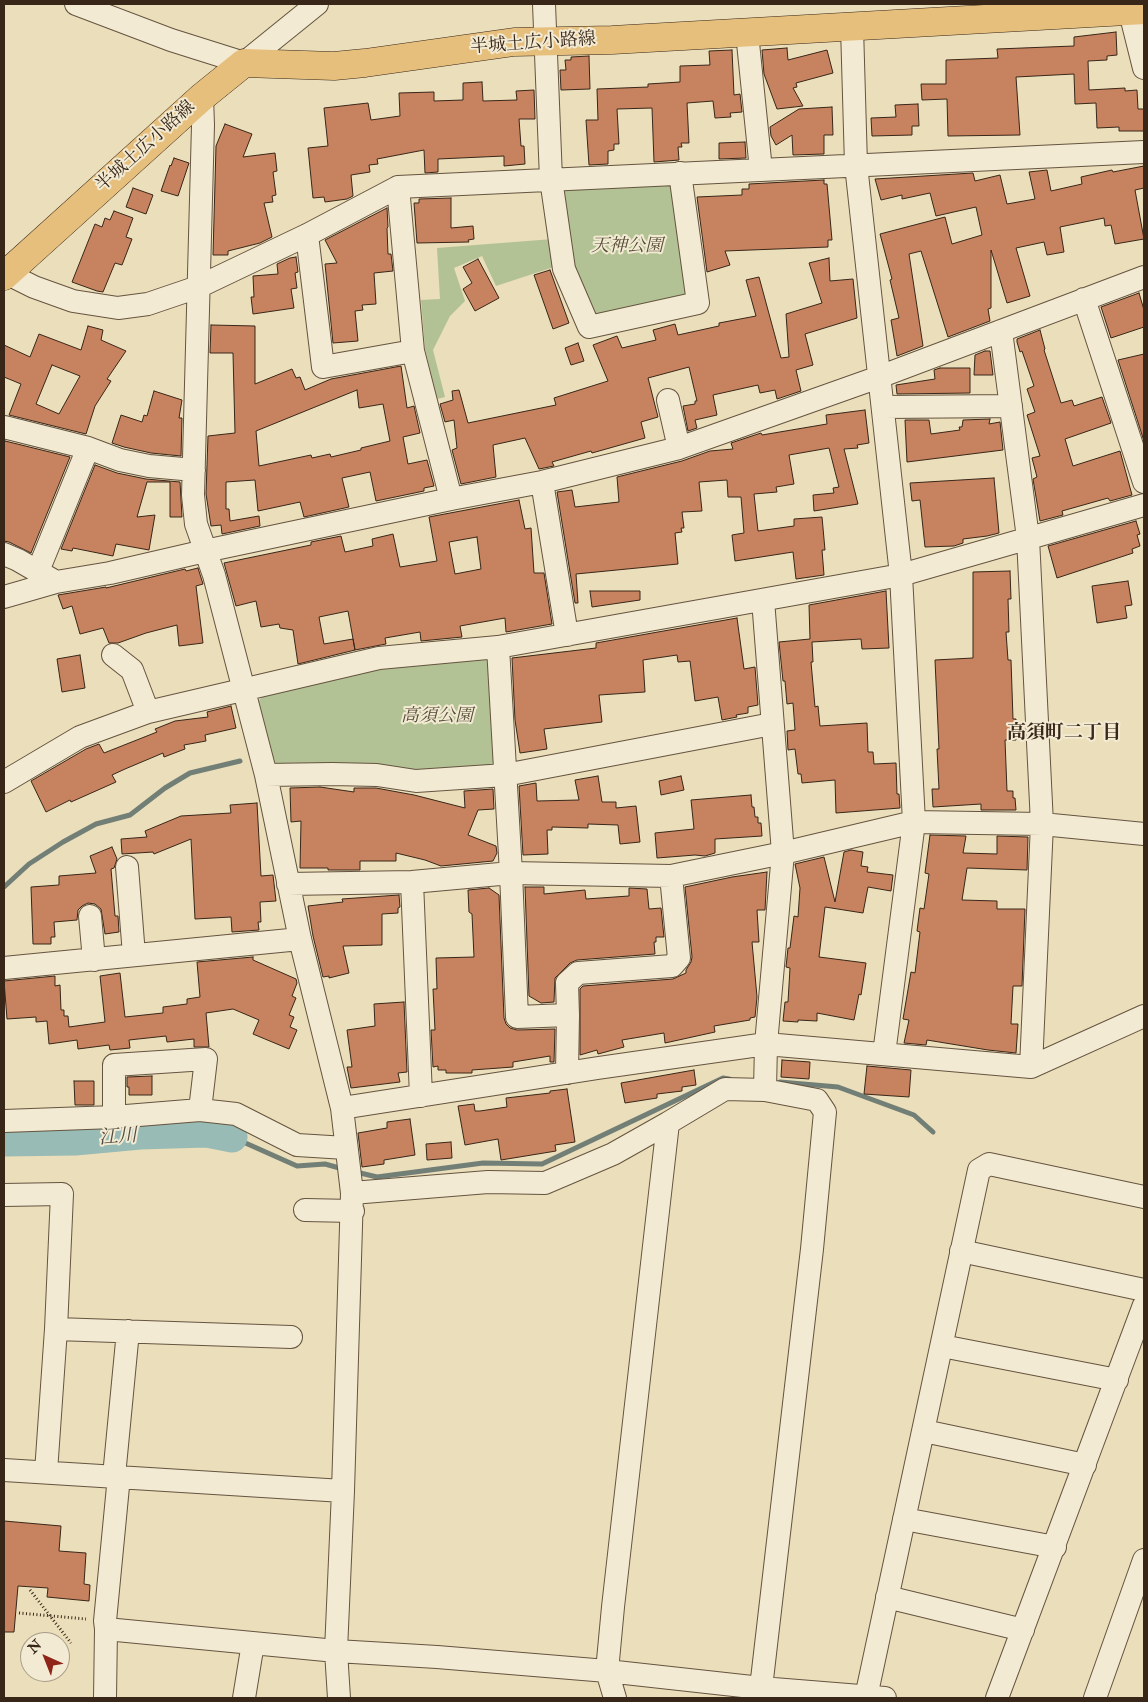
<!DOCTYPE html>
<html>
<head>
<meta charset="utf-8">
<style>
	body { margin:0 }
	#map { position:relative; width:1148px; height:1702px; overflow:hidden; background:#ebdeba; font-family:"IM FELL Double Pica",serif }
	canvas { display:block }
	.frame { position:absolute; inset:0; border:5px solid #382618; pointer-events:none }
	.north { position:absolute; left:20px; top:1632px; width:50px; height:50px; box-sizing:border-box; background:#f2ead2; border:1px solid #a89c88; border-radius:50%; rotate:316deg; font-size:14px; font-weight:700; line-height:20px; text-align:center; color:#382618 }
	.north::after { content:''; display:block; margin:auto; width:18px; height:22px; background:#8f2418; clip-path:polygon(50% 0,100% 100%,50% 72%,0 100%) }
</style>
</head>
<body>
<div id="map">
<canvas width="1148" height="1702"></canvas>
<div class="frame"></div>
<div class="north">N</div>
</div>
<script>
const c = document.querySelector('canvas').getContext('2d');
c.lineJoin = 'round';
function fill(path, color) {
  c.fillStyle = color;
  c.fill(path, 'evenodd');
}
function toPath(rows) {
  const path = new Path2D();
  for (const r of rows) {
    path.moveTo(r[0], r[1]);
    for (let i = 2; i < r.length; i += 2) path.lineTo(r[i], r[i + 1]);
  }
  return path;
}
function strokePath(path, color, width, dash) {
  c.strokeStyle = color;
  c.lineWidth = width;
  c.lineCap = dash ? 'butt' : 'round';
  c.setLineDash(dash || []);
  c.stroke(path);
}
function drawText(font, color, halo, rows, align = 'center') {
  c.font = font + ' "IM FELL Double Pica","Noto Serif JP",serif';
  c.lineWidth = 4;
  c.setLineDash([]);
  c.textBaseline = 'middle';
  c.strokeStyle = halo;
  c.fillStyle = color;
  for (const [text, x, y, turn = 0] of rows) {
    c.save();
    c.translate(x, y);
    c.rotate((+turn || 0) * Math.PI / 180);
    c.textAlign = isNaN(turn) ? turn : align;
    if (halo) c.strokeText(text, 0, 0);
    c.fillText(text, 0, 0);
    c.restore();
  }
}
fill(toPath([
	[676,181,691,298,593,320,571,267,560,186],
	[553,239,557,266,496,286,482,256,454,268,465,301,450,316,433,350,445,397,437,399,425,349,421,300,440,299,437,248],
	[485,654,491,659,497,763,490,768,415,774,278,765,272,759,258,702,264,694,375,669]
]), '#b2c294');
strokePath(toPath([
	[4,887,29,864,63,842,96,824,130,815,165,788,190,773,240,761],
	[780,1082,838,1087,914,1115,933,1132],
	[232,1137,297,1166,325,1164,343,1169],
	[356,1172,377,1177,483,1163,542,1164,723,1078,729,1079]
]), '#727f76', 5);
strokePath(toPath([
	[4,1141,75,1140,140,1134,207,1132,232,1137]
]), '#99bbb5', 31);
const building = toPath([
	[1116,32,1117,55,1107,56,1107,60,1088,61,1089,90,1125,88,1125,91,1137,90,1138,109,1144,109,1144,131,1119,131,1119,127,1097,128,1096,103,1075,104,1074,74,1016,77,1020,135,948,136,947,99,922,100,921,84,946,84,946,60,998,58,997,49,1074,46,1074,37,1116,32],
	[787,48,788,60,827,50,833,73,796,83,797,87,793,88,803,106,777,109,764,74,762,50,787,48],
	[732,50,734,95,740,94,742,112,730,113,731,117,715,118,713,101,687,103,689,143,681,143,682,147,678,147,679,160,654,162,652,108,617,109,619,144,614,144,614,150,608,151,608,164,589,165,586,120,598,120,597,89,648,87,648,84,680,82,680,66,710,65,709,51,732,50],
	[589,56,590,89,561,90,560,70,566,70,565,60,571,60,571,57,589,56],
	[482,82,483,101,517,100,516,91,534,90,535,119,519,119,521,146,524,146,525,164,504,166,504,156,438,159,438,172,425,173,424,150,377,159,378,164,369,165,370,172,351,175,353,196,347,199,325,202,324,197,313,198,308,148,328,146,324,108,368,103,371,120,400,116,399,93,434,92,434,101,463,100,463,83,482,82],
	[918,104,919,126,912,126,912,135,872,136,871,118,896,117,895,105,918,104],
	[832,107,833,135,824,135,824,154,793,155,792,135,776,145,771,136,770,127,799,109,832,107],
	[225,124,252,134,243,157,275,153,277,171,273,172,276,195,272,196,273,202,264,203,272,237,260,243,228,251,228,255,213,255,216,146,225,124],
	[745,142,746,158,719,159,719,143,745,142],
	[174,158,189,163,178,196,161,191,170,165,171,166,174,158],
	[1144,166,1144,188,1135,190,1144,239,1115,244,1111,225,1105,226,1104,218,1060,227,1064,252,1047,255,1044,242,1016,248,1030,296,1007,303,991,250,991,308,988,309,990,321,948,337,921,251,909,254,923,346,897,356,891,320,899,318,890,280,892,279,880,234,945,217,952,244,982,235,976,207,936,216,930,193,902,199,902,195,881,200,875,179,973,173,975,181,1000,175,1007,204,1035,199,1029,172,1047,170,1051,191,1082,184,1081,177,1112,170,1113,172,1144,166],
	[824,180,824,184,827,184,832,240,828,240,828,247,725,251,730,265,707,272,697,197,742,195,742,189,749,189,749,184,824,180],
	[133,188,153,195,146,214,126,207,133,188],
	[451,198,451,228,473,226,474,239,468,240,469,242,417,243,414,203,419,203,419,199,451,198],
	[387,208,388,227,387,228,388,254,391,254,393,271,374,273,376,304,362,305,363,310,355,311,358,341,333,343,325,264,337,263,325,240,387,208],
	[114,211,133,218,126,237,132,239,122,265,115,263,103,292,97,291,72,282,95,224,102,227,105,218,110,220,114,211],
	[296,257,298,272,295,273,297,288,291,289,294,308,253,314,251,297,254,297,253,276,278,274,277,264,290,258,296,257],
	[829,258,830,281,853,279,857,318,805,334,813,365,796,370,801,391,777,399,775,390,760,393,758,385,713,395,717,415,695,420,697,428,688,431,683,406,695,404,695,401,697,401,689,367,648,378,658,417,641,422,645,438,592,453,591,451,552,462,554,466,539,469,525,438,493,445,496,477,461,484,452,450,457,448,454,420,445,422,440,404,453,400,452,391,459,390,468,423,556,405,554,398,608,381,593,345,617,336,622,348,656,340,653,330,675,324,678,335,719,326,719,323,756,316,746,280,759,277,781,358,789,357,786,314,822,303,809,263,829,258],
	[478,259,499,298,475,311,463,289,472,283,463,267,478,259],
	[550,270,569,323,553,329,534,275,550,270],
	[1139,293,1144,310,1144,327,1111,338,1101,307,1139,293],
	[211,325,255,326,255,384,292,369,296,378,300,377,305,390,331,379,401,366,407,408,414,406,420,433,403,437,408,464,427,460,434,486,424,488,424,491,376,501,370,472,342,478,349,507,304,517,300,502,258,511,255,480,226,482,226,509,229,509,230,521,259,516,260,526,222,534,221,525,211,526,206,494,208,436,235,433,233,353,210,353,211,325],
	[357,390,359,408,383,404,390,441,361,448,361,450,331,457,330,454,312,458,311,455,259,466,256,431,357,390],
	[88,326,103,330,101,340,126,351,107,379,111,381,95,406,86,434,9,415,21,384,4,377,4,345,30,357,39,334,81,350,88,326],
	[52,365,80,376,59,414,36,404,52,365],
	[1040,330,1045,349,1044,350,1061,403,1072,400,1074,406,1102,397,1111,423,1065,439,1073,466,1120,451,1132,495,1110,501,1108,498,1062,511,1063,515,1040,521,1033,479,1037,477,1032,458,1040,456,1027,415,1035,412,1027,389,1034,386,1022,351,1020,352,1017,342,1017,339,1040,330],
	[578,343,584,361,571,365,565,348,578,343],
	[985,351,990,351,993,375,974,375,975,355,985,351],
	[1144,354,1144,441,1118,360,1144,354],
	[940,368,970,368,970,393,897,394,896,385,935,379,934,370,940,368],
	[154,391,182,400,179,418,182,418,181,456,151,453,124,447,112,443,121,415,142,422,144,415,147,416,154,391],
	[865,410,869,443,857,445,858,448,844,449,858,504,814,511,813,495,834,493,833,488,839,487,829,448,789,455,794,484,776,487,777,492,754,494,758,531,794,526,794,519,822,517,825,550,822,550,824,575,796,579,793,552,735,561,732,535,744,533,741,497,728,497,727,480,699,482,702,511,682,512,684,528,681,528,682,532,675,533,678,564,576,574,578,603,575,603,557,492,572,490,575,507,619,502,617,477,682,461,710,451,733,449,731,443,761,433,762,435,827,424,826,415,865,410],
	[990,419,989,424,1000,422,1003,450,907,462,905,420,929,420,931,434,960,430,959,427,962,427,963,420,990,419],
	[5,441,70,457,31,553,9,542,4,541,4,444,5,441],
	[95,465,117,473,146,479,180,482,182,517,170,517,170,482,147,482,137,517,155,515,149,550,116,544,113,556,73,548,72,551,61,549,95,465],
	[994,478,999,533,987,536,963,539,963,543,954,546,925,547,920,500,912,501,910,483,994,478],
	[519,500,525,529,531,528,534,573,544,573,552,624,506,632,505,618,460,626,462,637,421,641,420,632,385,638,386,644,355,650,348,611,319,617,324,644,353,639,355,650,298,664,293,630,280,628,279,624,261,627,256,601,236,606,224,563,311,545,311,542,341,536,345,552,373,546,372,539,393,534,400,567,437,561,429,517,519,500],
	[477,537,481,569,455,574,449,542,477,537],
	[1136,521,1140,534,1137,535,1140,546,1132,549,1133,553,1057,578,1048,546,1136,521],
	[198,568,203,584,196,586,203,643,179,646,177,625,146,633,118,643,109,643,103,628,80,634,72,606,63,609,58,595,106,587,106,588,185,569,186,571,198,568],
	[1010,571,1011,599,1008,599,1009,632,1006,632,1008,660,1011,660,1013,719,1016,719,1016,740,1005,740,1007,791,1013,791,1013,798,1015,798,1016,810,981,810,981,804,933,807,932,789,939,789,937,749,939,749,935,660,973,658,973,572,1010,571],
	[1128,581,1132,605,1125,606,1127,618,1097,623,1092,586,1128,581],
	[590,591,640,591,640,600,592,607,590,591],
	[886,591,889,648,862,649,861,639,812,642,813,662,811,662,815,707,818,706,820,726,867,723,868,752,873,752,874,764,896,763,897,794,899,794,900,808,836,813,835,780,802,783,801,774,798,774,795,749,788,750,787,731,795,730,793,703,787,704,785,681,783,681,779,642,810,639,809,605,886,591],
	[737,618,744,669,755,667,758,705,748,707,748,713,736,715,737,717,722,720,718,697,695,701,690,661,678,662,677,655,643,660,645,692,599,695,602,722,544,729,547,749,520,753,515,720,512,658,596,648,596,643,737,618],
	[80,655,85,688,62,692,57,659,80,655],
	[231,706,236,728,205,735,206,741,184,745,185,749,164,757,163,753,125,769,112,775,116,782,71,802,70,800,46,812,31,781,86,749,99,744,104,753,157,732,155,729,175,721,208,717,207,712,231,706],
	[598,776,602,802,616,802,616,808,636,806,640,842,620,844,618,825,588,824,588,828,552,827,552,830,547,830,548,854,523,855,519,786,536,783,537,801,579,800,575,780,598,776],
	[681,776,684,790,661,795,659,781,681,776],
	[320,787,354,792,354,788,376,788,414,795,465,808,464,791,493,789,494,809,478,810,468,835,496,846,497,853,493,861,441,866,425,860,396,853,396,861,360,861,360,870,328,870,328,868,300,868,301,821,291,822,290,788,320,787],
	[751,795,752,807,754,807,755,817,758,817,758,823,761,823,762,836,715,839,715,853,705,856,695,855,657,858,655,833,694,829,691,800,751,795],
	[257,803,261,876,273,875,276,901,260,902,261,922,258,922,259,930,232,932,231,917,195,919,191,839,154,854,153,852,122,854,121,839,147,837,145,831,181,816,231,813,230,805,257,803],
	[930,835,966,836,963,853,997,854,997,836,1028,837,1027,870,967,868,962,900,997,901,997,909,1025,909,1022,986,1013,986,1011,1024,1018,1024,1016,1053,988,1050,927,1040,926,1045,904,1043,909,1020,903,1019,911,972,915,973,920,932,917,931,920,908,924,909,929,874,925,873,930,835],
	[112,847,117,859,114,868,111,869,115,916,118,916,119,932,105,934,101,909,95,904,88,903,82,906,78,910,77,920,54,922,55,937,51,937,51,944,33,944,31,887,59,885,59,876,96,873,90,856,112,847],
	[851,850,863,852,861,866,868,867,867,872,893,875,891,891,868,887,863,913,825,907,819,957,866,963,861,995,859,994,854,1020,817,1013,817,1021,798,1020,798,1022,783,1021,785,1002,788,1002,790,968,786,967,788,948,790,948,794,916,798,917,800,888,795,864,824,857,835,902,844,852,851,850],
	[767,872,765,910,757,910,759,942,752,942,757,997,755,1017,750,1018,750,1020,714,1026,715,1032,665,1043,664,1033,622,1040,624,1047,598,1054,597,1050,580,1055,580,989,583,986,673,979,686,973,686,970,691,962,692,957,685,887,732,877,767,872],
	[525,887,544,887,544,894,585,890,586,899,629,896,629,888,647,889,649,909,661,908,664,937,656,937,656,942,654,942,655,954,577,960,570,963,555,978,554,1002,541,1003,529,996,525,887],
	[489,888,499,895,504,1018,506,1024,510,1028,517,1030,555,1029,554,1062,550,1062,550,1056,513,1062,513,1067,472,1070,472,1073,446,1073,446,1070,438,1070,438,1066,433,1067,431,1030,435,1030,433,989,437,989,436,958,474,957,472,914,469,912,468,890,489,888],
	[399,895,400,907,398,908,398,913,382,914,382,945,343,946,349,973,329,978,329,976,323,977,313,936,308,906,343,902,342,899,399,895],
	[253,957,253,960,296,979,297,983,292,996,296,998,289,1015,294,1017,290,1027,297,1030,289,1049,253,1034,259,1020,233,1009,206,1013,209,1047,194,1047,194,1039,167,1042,166,1036,129,1040,130,1048,110,1050,109,1045,78,1049,77,1040,49,1044,47,1021,36,1022,36,1017,7,1019,4,981,55,976,55,986,60,985,61,1010,64,1010,64,1016,68,1016,69,1027,105,1022,100,976,120,973,125,1017,163,1013,163,1007,187,1004,187,999,200,997,197,962,253,957],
	[404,1002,407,1072,398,1073,400,1082,351,1088,347,1067,352,1067,347,1030,375,1026,374,1004,404,1002],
	[782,1060,810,1062,809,1079,781,1077,782,1060],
	[867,1066,911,1070,909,1097,864,1094,867,1066],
	[694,1070,696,1085,682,1087,682,1091,657,1094,657,1098,625,1103,621,1083,694,1070],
	[152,1076,152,1095,129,1095,129,1087,127,1087,127,1077,152,1076],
	[74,1081,94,1081,94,1105,75,1105,74,1081],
	[567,1089,575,1142,555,1145,556,1151,501,1160,498,1139,465,1145,458,1106,474,1104,475,1111,480,1111,507,1107,506,1098,550,1093,550,1091,567,1089],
	[410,1119,415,1155,384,1160,384,1164,362,1167,358,1133,387,1128,387,1122,410,1119],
	[451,1142,452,1158,427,1160,426,1144,451,1142],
	[4,1521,61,1526,59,1551,86,1553,84,1584,90,1585,89,1601,47,1597,48,1588,18,1586,14,1632,4,1632,4,1521]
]);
fill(building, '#c7825f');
strokePath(building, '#382618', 1);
const minor = toPath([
	[76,4,171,40,244,63,317,4],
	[544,4,551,179,564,269,589,327,698,303,680,173],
	[1128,4,1144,68],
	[852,27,856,165,901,575,914,822,884,1054],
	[747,33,761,170],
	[202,97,203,125,193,495,196,524,214,575,266,775,300,939,342,1108,352,1193,343,1491,336,1651,339,1698],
	[398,187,413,351,451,499],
	[307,235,323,367,413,351],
	[4,272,34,287,73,301,118,308,148,304,198,287,307,235,398,187,1144,152],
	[1084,299,1144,482],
	[1001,331,1028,538,1042,824,1031,1067],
	[668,400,679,448],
	[883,407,1011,406],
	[4,427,88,448,120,460,149,466,194,470],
	[542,482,567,635],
	[4,554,18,560,56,582,110,573,205,551,451,499,542,482,679,448,879,377,1144,277],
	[38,571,88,448],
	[4,597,56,582],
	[763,600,783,853,766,1044,765,1090],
	[498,647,511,873,517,1017,568,1015,567,983,578,973,672,966,679,958,671,876],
	[113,655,132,670,148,712],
	[266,775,332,774,377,775,416,781,505,775,772,724],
	[4,782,80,737,148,712,379,658,498,647,901,575,1144,505],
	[127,867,134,955],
	[412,882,421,1096],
	[288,884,412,882,511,873,671,876,783,853,914,822,1042,824,1144,834],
	[90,916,94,960],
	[4,968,300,939],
	[567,1073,568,1015],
	[342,1108,598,1068,766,1044,1031,1067,1144,1016],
	[114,1117,114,1065,206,1059,200,1110],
	[4,1121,114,1117,200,1110,236,1114,297,1145,346,1148],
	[352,1193,488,1182,545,1183,613,1154,668,1123],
	[4,1195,62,1194,56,1329,46,1472],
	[305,1210,353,1211],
	[961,1251,1144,1290],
	[56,1329,291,1337],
	[942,1346,1117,1380],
	[924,1431,1085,1465],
	[4,1470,343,1491],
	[114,1476,128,1331],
	[904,1519,1055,1547],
	[887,1597,1023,1630],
	[106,1629,336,1651,437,1657,607,1671,761,1688,885,1698],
	[866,1697,979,1170,989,1164,1144,1197],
	[105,1698,106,1629,105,1621,119,1476],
	[244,1698,253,1643],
	[615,1698,607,1671,613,1607,668,1123,725,1089,765,1090,817,1100,825,1112,812,1249,761,1688],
	[997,1698,1144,1305],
	[1095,1698,1144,1560]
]);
const major = toPath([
	[4,276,202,97,244,63,334,66,365,63,514,42,612,40,1144,10]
]);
strokePath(minor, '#655440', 24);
strokePath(major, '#382618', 29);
strokePath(toPath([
	[30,1590,71,1643],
	[19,1613,86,1619]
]), '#382618', 3, [1, 2.5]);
strokePath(minor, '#f2ead2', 22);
strokePath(major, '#e6bf7d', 28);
drawText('18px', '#382618', '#f2ead2', [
	["半城土広小路線",533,44,-4],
	["半城土広小路線",146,147,-42]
]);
drawText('italic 18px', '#564d37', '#f2ead2', [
	["天神公園",627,247],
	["高須公園",437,717]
]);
drawText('bold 19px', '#382618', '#f2ead2', [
	["高須町二丁目",1064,734]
]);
drawText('italic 19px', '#504b3f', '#f2ead2', [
	["江川",118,1138,-4]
]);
</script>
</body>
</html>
